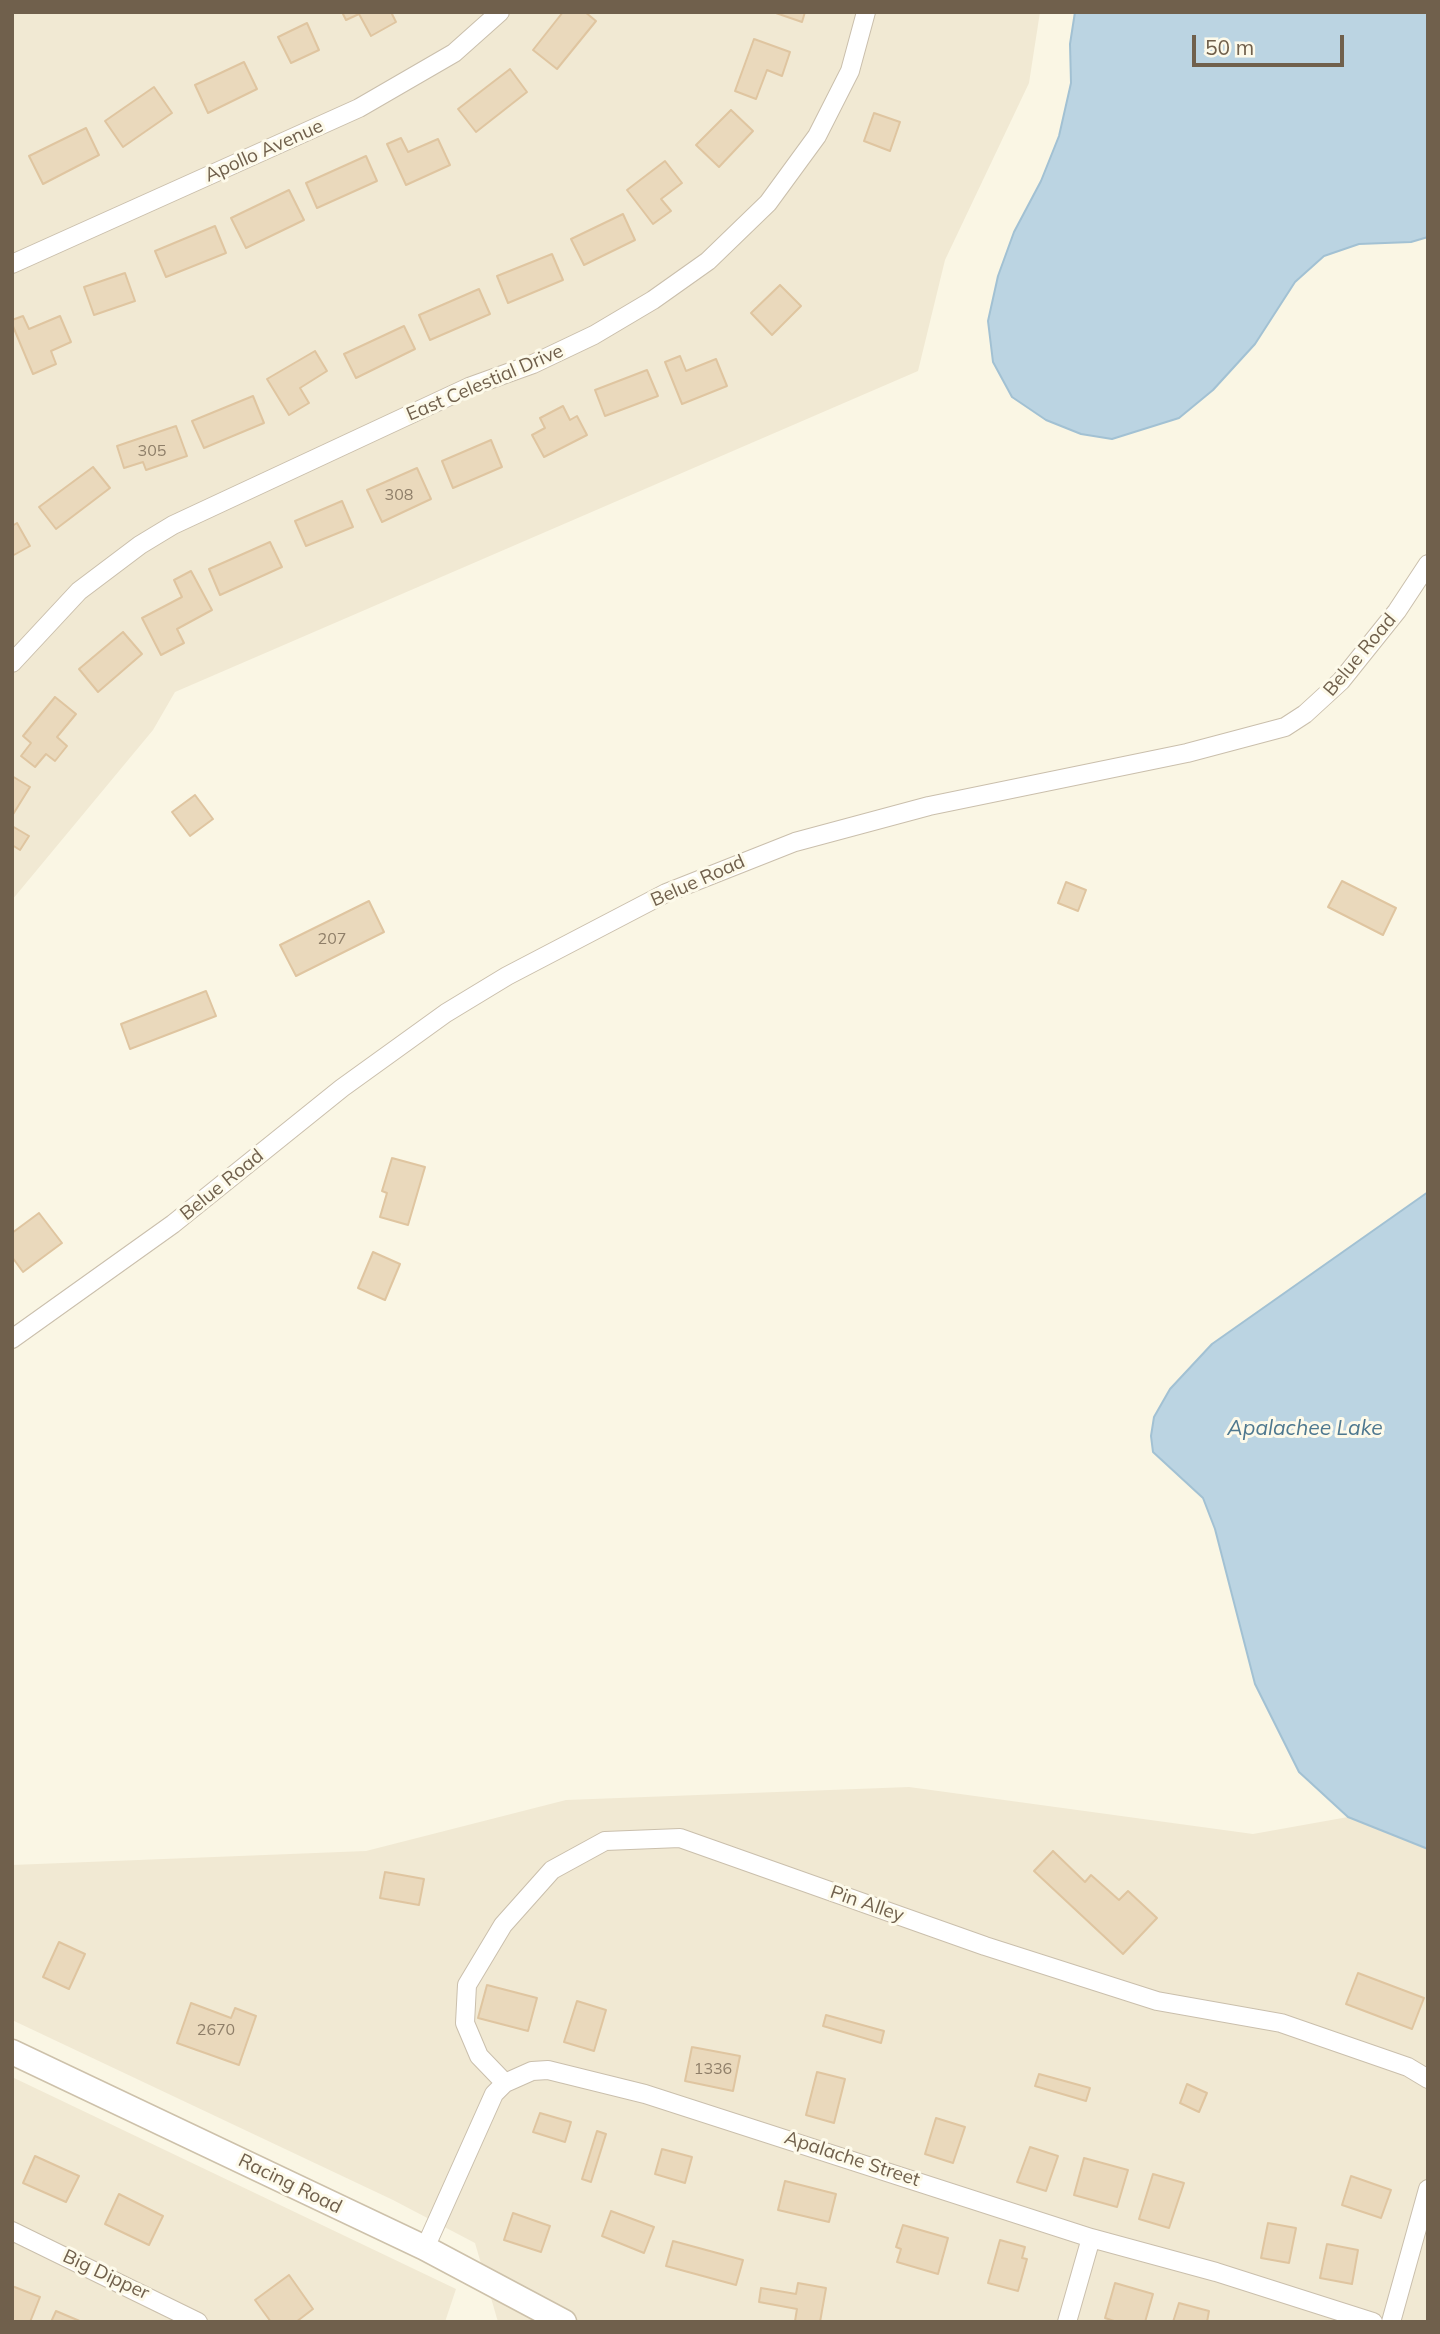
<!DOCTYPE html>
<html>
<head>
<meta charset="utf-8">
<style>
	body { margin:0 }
	#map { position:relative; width:1440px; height:2334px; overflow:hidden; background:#faf6e4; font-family:Mulish,sans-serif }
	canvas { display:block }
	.frame { position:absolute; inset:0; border:14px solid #70604c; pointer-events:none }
	.scale { position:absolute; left:1192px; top:35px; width:152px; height:32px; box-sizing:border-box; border:4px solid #70604c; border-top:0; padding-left:9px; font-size:21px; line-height:24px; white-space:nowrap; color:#70604c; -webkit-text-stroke:5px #fdfaea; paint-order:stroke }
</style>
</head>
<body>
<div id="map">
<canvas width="1440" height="2334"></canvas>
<div class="frame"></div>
<div class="scale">50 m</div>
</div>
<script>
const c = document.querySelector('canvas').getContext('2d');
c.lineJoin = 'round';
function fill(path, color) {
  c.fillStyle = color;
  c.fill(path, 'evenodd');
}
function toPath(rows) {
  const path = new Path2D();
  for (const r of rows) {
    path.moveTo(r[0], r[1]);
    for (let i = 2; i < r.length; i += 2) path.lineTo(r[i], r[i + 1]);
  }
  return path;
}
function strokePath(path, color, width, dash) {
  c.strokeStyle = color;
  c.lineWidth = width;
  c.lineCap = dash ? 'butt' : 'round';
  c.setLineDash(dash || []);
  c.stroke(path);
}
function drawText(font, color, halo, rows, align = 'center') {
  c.font = font + ' Mulish,sans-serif';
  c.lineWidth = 6;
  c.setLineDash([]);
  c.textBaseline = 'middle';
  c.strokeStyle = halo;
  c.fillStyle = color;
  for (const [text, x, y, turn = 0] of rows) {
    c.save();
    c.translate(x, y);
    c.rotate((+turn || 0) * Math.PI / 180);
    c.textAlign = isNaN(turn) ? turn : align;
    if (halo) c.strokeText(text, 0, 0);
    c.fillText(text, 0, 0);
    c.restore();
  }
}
fill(toPath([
	[12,12,1040,12,1029,83,945,260,918,371,175,692,153,730,12,900],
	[909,1787,1253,1834,1348,1817,1428,1849,1428,2322,498,2322,475,2243,393,2200,12,2020,12,1865,366,1851,566,1800],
	[12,2077,456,2289,445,2322,12,2322]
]), '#f1e9d3');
const water = toPath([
	[1075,12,1428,12,1428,237,1411,242,1359,244,1324,256,1295,282,1255,344,1213,390,1179,418,1112,439,1081,434,1046,420,1012,397,993,362,988,321,998,276,1014,232,1041,181,1059,136,1071,83,1070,44,1075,12],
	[1428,1192,1428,1849,1348,1817,1299,1772,1255,1684,1215,1529,1203,1498,1153,1452,1151,1436,1154,1417,1170,1389,1212,1344,1428,1192]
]);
fill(water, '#bbd4e2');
strokePath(water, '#a2c1d3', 2);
const building = toPath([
	[342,12,391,12,396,22,371,36,359,14,346,20,342,12],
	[563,12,585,12,596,21,557,69,533,50,563,12],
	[773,12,805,12,802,22,773,12],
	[307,23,319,50,291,63,278,37,307,23],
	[754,39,790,52,782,76,767,70,756,99,735,91,754,39],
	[244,62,257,89,208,113,195,85,244,62],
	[510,69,527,92,476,132,458,109,510,69],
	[154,87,172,113,123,147,105,121,154,87],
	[731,110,753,131,719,167,696,145,731,110],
	[874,113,900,122,890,151,864,141,874,113],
	[86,128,99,155,43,184,29,156,86,128],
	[401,138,408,152,438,139,450,165,406,185,387,144,401,138],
	[366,156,377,181,317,208,306,183,366,156],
	[665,161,682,183,661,199,671,211,653,224,627,190,665,161],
	[289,190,304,220,246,248,231,218,289,190],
	[623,214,635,240,584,265,571,239,623,214],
	[215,226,226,253,166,277,155,251,215,226],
	[552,254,563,280,508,303,497,276,552,254],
	[125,273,135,301,94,315,84,287,125,273],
	[780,285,801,306,772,335,751,313,780,285],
	[479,289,490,314,430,340,419,315,479,289],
	[23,316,29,329,60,316,71,342,51,351,56,364,33,374,12,324,12,320,23,316],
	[404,326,415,349,356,378,344,354,404,326],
	[315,351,327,371,300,388,309,403,289,415,267,379,315,351],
	[680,356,686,371,716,359,727,386,682,404,665,362,680,356],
	[647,370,658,396,605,416,595,390,647,370],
	[253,396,264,423,204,448,192,421,253,396],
	[563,406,570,420,577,416,587,435,544,457,532,435,545,428,540,418,563,406],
	[176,426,187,456,146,470,143,462,124,468,117,446,176,426],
	[491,440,502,467,453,488,442,461,491,440],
	[93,467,110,488,56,529,39,507,93,467],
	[417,468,431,499,382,522,367,490,417,468],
	[342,501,353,527,306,546,295,521,342,501],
	[17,523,30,546,12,556,12,526,17,523],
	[270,542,282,567,220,595,209,569,270,542],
	[191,571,212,610,177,629,184,643,161,655,142,618,182,597,174,580,191,571],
	[123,632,142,654,98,692,79,669,123,632],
	[55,697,76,714,57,737,67,746,55,761,46,754,35,767,21,756,31,743,23,736,55,697],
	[12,776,30,787,12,816,12,776],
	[195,795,213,819,190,836,172,812,195,795],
	[12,826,29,836,20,850,12,845,12,826],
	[1342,881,1396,908,1383,935,1328,907,1342,881],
	[1066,882,1086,890,1078,911,1058,903,1066,882],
	[369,901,384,932,296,976,280,945,369,901],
	[206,991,216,1016,130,1049,121,1024,206,991],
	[392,1158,425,1167,408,1225,380,1217,387,1193,382,1191,392,1158],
	[39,1213,62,1243,23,1272,12,1257,12,1233,39,1213],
	[373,1252,400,1264,385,1300,358,1288,373,1252],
	[1053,1851,1085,1882,1091,1875,1119,1900,1128,1891,1157,1918,1123,1954,1034,1871,1053,1851],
	[385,1872,424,1879,419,1905,380,1898,385,1872],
	[59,1942,85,1954,69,1989,43,1977,59,1942],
	[1358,1973,1424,1998,1412,2029,1346,2004,1358,1973],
	[487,1985,537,1998,528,2031,478,2018,487,1985],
	[577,2001,606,2010,594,2051,564,2042,577,2001],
	[191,2003,231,2018,235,2008,256,2016,239,2065,177,2043,191,2003],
	[826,2015,884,2031,881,2043,823,2026,826,2015],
	[692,2047,740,2056,733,2091,685,2081,692,2047],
	[817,2072,845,2079,834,2123,806,2115,817,2072],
	[1039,2074,1090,2088,1086,2101,1035,2086,1039,2074],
	[1187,2084,1207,2093,1199,2112,1180,2103,1187,2084],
	[540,2113,571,2122,565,2142,533,2132,540,2113],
	[936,2118,965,2127,953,2163,925,2154,936,2118],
	[597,2131,606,2134,591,2182,582,2179,597,2131],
	[1030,2147,1058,2156,1046,2191,1017,2182,1030,2147],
	[662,2149,692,2157,685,2183,655,2174,662,2149],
	[35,2156,79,2176,66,2202,23,2183,35,2156],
	[1084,2158,1128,2170,1117,2207,1074,2195,1084,2158],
	[1153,2174,1184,2183,1169,2228,1139,2219,1153,2174],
	[1351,2176,1391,2190,1381,2218,1342,2205,1351,2176],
	[785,2181,836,2194,829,2222,778,2210,785,2181],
	[119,2194,163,2216,149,2245,105,2224,119,2194],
	[611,2211,654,2227,644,2253,602,2236,611,2211],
	[513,2213,550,2226,541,2252,504,2240,513,2213],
	[1268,2223,1296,2228,1289,2263,1261,2258,1268,2223],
	[903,2225,948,2238,938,2274,897,2262,901,2249,896,2247,903,2225],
	[1000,2240,1025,2247,1022,2258,1027,2259,1018,2291,988,2283,1000,2240],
	[673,2241,743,2260,736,2285,666,2266,673,2241],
	[1327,2244,1358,2250,1352,2284,1320,2278,1327,2244],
	[289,2275,313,2309,296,2322,271,2322,255,2300,289,2275],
	[798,2283,826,2288,820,2322,795,2321,797,2309,759,2302,761,2288,796,2294,798,2283],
	[1115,2283,1153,2294,1145,2322,1117,2322,1105,2318,1115,2283],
	[12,2286,40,2297,30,2322,12,2322,12,2286],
	[1179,2303,1209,2311,1207,2322,1173,2322,1179,2303],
	[56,2311,82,2322,51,2322,56,2311]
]);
fill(building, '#ead9bc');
strokePath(building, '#dfc5a0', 2);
const street = toPath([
	[12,264,359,108,454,53,500,12],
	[12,663,79,591,140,545,173,525,469,387,533,364,594,335,653,300,708,261,768,203,817,136,850,71,866,12],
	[12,1339,173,1224,342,1088,446,1013,507,976,666,893,795,842,929,806,1187,753,1285,727,1305,714,1341,681,1397,611,1428,564],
	[505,2083,479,2056,465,2023,467,1985,503,1925,552,1870,605,1841,680,1838,985,1946,1157,2001,1281,2023,1408,2067,1428,2079],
	[12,2231,198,2322],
	[425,2248,494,2094,505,2083,532,2071,548,2070,645,2094,1091,2238,1216,2272,1373,2322],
	[1067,2322,1091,2238],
	[1391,2322,1428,2189]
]);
const secondary = toPath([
	[12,2052,425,2248,564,2322]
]);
strokePath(street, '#cabfac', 20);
strokePath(secondary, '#cdc1aa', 27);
strokePath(street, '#fff', 18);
strokePath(secondary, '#fff', 24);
drawText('16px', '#8e7e68', null, [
	["305",152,451],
	["308",399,495],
	["207",332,939],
	["2670",216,2030],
	["1336",713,2069]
]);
drawText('19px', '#70604c', '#fdfaea', [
	["Apollo Avenue",264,151,-24],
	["East Celestial Drive",485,383,-23],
	["Belue Road",1360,655,-50],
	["Belue Road",698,881,-24],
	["Belue Road",222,1185,-39],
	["Pin Alley",867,1904,19],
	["Apalache Street",852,2159,18],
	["Racing Road",290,2184,26],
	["Big Dipper",106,2275,25]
]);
drawText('italic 21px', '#4e788f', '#fdfaea', [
	["Apalachee Lake",1305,1429]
]);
</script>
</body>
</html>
